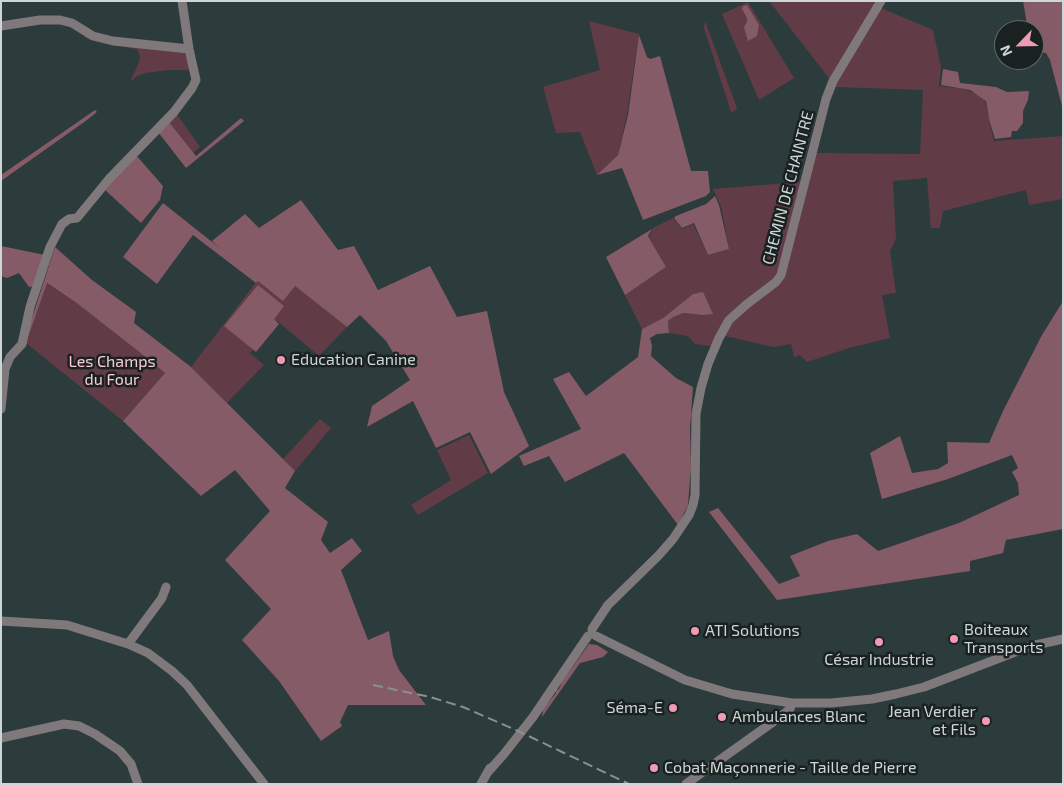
<!DOCTYPE html>
<html>
<head>
<meta charset="utf-8">
<style>
	body { margin:0 }
	#map { position:relative; width:1064px; height:785px; overflow:hidden; background:#2c3b3c; font-family:"Exo 2",sans-serif }
	canvas { display:block }
	.frame { position:absolute; inset:0; border:2px solid #cdd6d6; pointer-events:none }
	.north { position:absolute; left:994px; top:20px; width:50px; height:50px; box-sizing:border-box; background:#1a2121; border:1px solid #626969; border-radius:50%; rotate:246deg; font-size:14px; font-weight:700; line-height:20px; text-align:center; color:#cdd6d6 }
	.north::after { content:''; display:block; margin:auto; width:18px; height:22px; background:#f19ab3; clip-path:polygon(50% 0,100% 100%,50% 72%,0 100%) }
</style>
</head>
<body>
<div id="map">
<canvas width="1064" height="785"></canvas>
<div class="frame"></div>
<div class="north">N</div>
</div>
<script>
const c = document.querySelector('canvas').getContext('2d');
c.lineJoin = 'round';
function fill(path, color) {
  c.fillStyle = color;
  c.fill(path, 'evenodd');
}
function toPath(rows) {
  const path = new Path2D();
  for (const r of rows) {
    path.moveTo(r[0], r[1]);
    for (let i = 2; i < r.length; i += 2) path.lineTo(r[i], r[i + 1]);
  }
  return path;
}
function strokePath(path, color, width, dash) {
  c.strokeStyle = color;
  c.lineWidth = width;
  c.lineCap = dash ? 'butt' : 'round';
  c.setLineDash(dash || []);
  c.stroke(path);
}
function drawText(font, color, halo, rows, align = 'center') {
  c.font = font + ' "Exo 2",sans-serif';
  c.lineWidth = 5;
  c.setLineDash([]);
  c.textBaseline = 'middle';
  c.strokeStyle = halo;
  c.fillStyle = color;
  for (const [text, x, y, turn = 0] of rows) {
    c.save();
    c.translate(x, y);
    c.rotate((+turn || 0) * Math.PI / 180);
    c.textAlign = isNaN(turn) ? turn : align;
    if (halo) c.strokeText(text, 0, 0);
    c.fillText(text, 0, 0);
    c.restore();
  }
}
fill(toPath([
	[769,1,878,1,876,6,933,30,941,67,939,86,963,89,984,97,994,141,1063,136,1063,199,1029,205,1026,190,943,211,940,228,931,228,927,178,893,181,896,239,890,251,896,293,882,295,890,338,849,348,807,362,800,355,794,357,791,344,773,347,725,336,710,346,695,344,688,336,669,333,668,321,673,317,684,313,702,315,703,293,693,294,663,318,642,329,625,295,666,267,649,237,653,228,673,218,682,229,693,224,708,255,729,249,721,206,713,189,800,182,817,153,920,154,923,90,836,87],
	[748,2,794,78,759,100,722,14,729,11,742,40,729,11],
	[589,21,639,34,627,114,618,155,597,175,580,132,556,133,543,87,600,70],
	[705,21,737,108,735,111,731,112,704,28],
	[84,35,180,51,186,54,190,70,167,70,146,73,137,76,130,82,139,62,140,57,138,51,136,49,88,39,84,37],
	[176,113,200,147,193,153,168,122],
	[257,281,295,286,347,327,319,356,276,320,250,353,264,365,227,403,191,367],
	[46,283,78,304,138,351,165,373,123,421,26,343],
	[320,419,331,428,295,471,283,459],
	[469,435,488,473,418,515,411,505,451,480,437,450]
]), '#613c47');
fill(toPath([
	[1023,1,1063,1,1063,110,1050,60,1046,53,1034,51,1034,30,1028,30],
	[747,5,759,25,757,36,748,41,744,27,747,22,747,18,742,9,743,6],
	[639,35,647,57,650,59,660,56,691,171,708,171,710,192,706,196,643,220,622,168,597,175,618,155,628,115],
	[943,69,958,72,960,83,996,87,1007,92,1029,91,1028,100,1023,111,1023,123,1017,131,1012,131,1011,137,995,139,989,119,986,101,970,90,941,85],
	[95,110,97,112,87,120,1,181,1,175],
	[241,118,244,121,186,168,158,132,168,121,196,156],
	[136,155,163,186,160,200,141,223,104,189],
	[715,196,719,205,729,249,708,255,694,223,682,228,674,218,676,216,706,204],
	[301,200,338,250,354,246,378,290,430,266,457,317,487,311,504,392,529,446,491,474,470,432,436,448,413,401,367,427,372,406,410,380,386,341,360,315,347,327,295,286,283,301,258,281,256,283,193,235,157,284,123,257,163,203,221,249,212,241,245,214,259,228],
	[652,229,648,236,666,267,625,295,606,257],
	[1,246,45,255,36,286,29,287,19,273,7,278,1,276],
	[55,247,92,280,136,312,134,323,191,367,295,471,285,488,328,522,321,540,330,553,352,538,362,551,341,570,368,640,389,631,393,656,399,670,426,705,348,705,340,722,342,726,321,741,279,681,242,640,271,609,225,560,270,511,235,470,201,496,123,421,165,373,138,351,78,304,47,283,26,343,24,343],
	[258,285,284,306,274,319,279,324,256,352,224,326],
	[703,292,713,314,702,315,684,313,673,317,668,321,669,333,657,334,650,338,652,346,651,356,676,378,693,387,690,429,691,467,688,505,678,525,624,453,565,482,549,456,524,466,519,456,581,429,553,379,569,372,586,396,638,357,642,329,663,318,693,294],
	[1063,301,1063,529,1006,540,1003,553,970,561,970,571,777,600,709,512,718,508,779,584,800,576,790,556,828,541,857,534,878,551,959,523,1019,495,1018,483,1012,472,1018,468,1012,455,948,479,882,499,870,453,900,436,912,473,938,469,948,463,947,442,989,443,1003,411,1042,335],
	[589,644,597,645,608,652,603,657,580,663,542,717,543,709,556,693,555,691,559,689,562,682]
]), '#855b67');
strokePath(toPath([
	[1,26,40,20,60,20,72,23,93,36,113,41,189,49],
	[1,409,5,369,10,357,22,344,30,307,50,247,62,224,69,219,77,218,109,179,174,112,192,88,196,80,189,49,182,1],
	[1,621,67,625,128,644,148,653,172,671,187,685,264,784],
	[592,629,608,605,659,555,673,539,689,515,693,505,695,495,696,414,701,388,708,364,719,338,729,320,747,304,776,282,781,275,826,99,833,81,881,1],
	[596,636,685,680,732,694,792,703,831,703,872,699,896,694,924,687,1031,646,1063,639],
	[128,644,162,598,166,587],
	[1,738,64,724,79,726,95,734,120,751,131,764,138,784],
	[488,772,504,754,533,717,588,636],
	[481,784,490,768],
	[686,784,780,717,790,709,792,703]
]), '#80797b', 9);
strokePath(toPath([
	[373,685,430,697,463,707,516,730,629,784]
]), '#869292', 2, [10, 5]);
for (const [x, y, r, color] of [
	[281,360,5,"#f19ab3"],
	[695,631,5,"#f19ab3"],
	[954,639,5,"#f19ab3"],
	[879,642,5,"#f19ab3"],
	[673,708,5,"#f19ab3"],
	[722,717,5,"#f19ab3"],
	[986,721,5,"#f19ab3"],
	[654,768,5,"#f19ab3"]
]) {
  const dot = new Path2D();
  dot.arc(x, y, r, 0, 2 * Math.PI);
  c.fillStyle = color;
  c.fill(dot);
  strokePath(dot, '#1a2121', 2);
}
drawText('16px', '#cdd6d6', '#1a2121', [
	["CHEMIN DE CHAINTRE",788,188,-75]
]);
drawText('16px', '#cdd6d6', '#1a2121', [
	["Education Canine",291,360],
	["Boiteaux",964,630],
	["Transports",964,648],
	["ATI Solutions",705,631],
	["César Industrie",879,660,"center"],
	["Séma-E",663,708,"right"],
	["Jean Verdier",976,712,"right"],
	["et Fils",976,730,"right"],
	["Ambulances Blanc",732,717],
	["Cobat Maçonnerie - Taille de Pierre",664,768]
], 'left');
drawText('16px', '#f8cbd6', '#1a2121', [
	["Les Champs",112,362],
	["du Four",112,380]
]);
</script>
</body>
</html>
